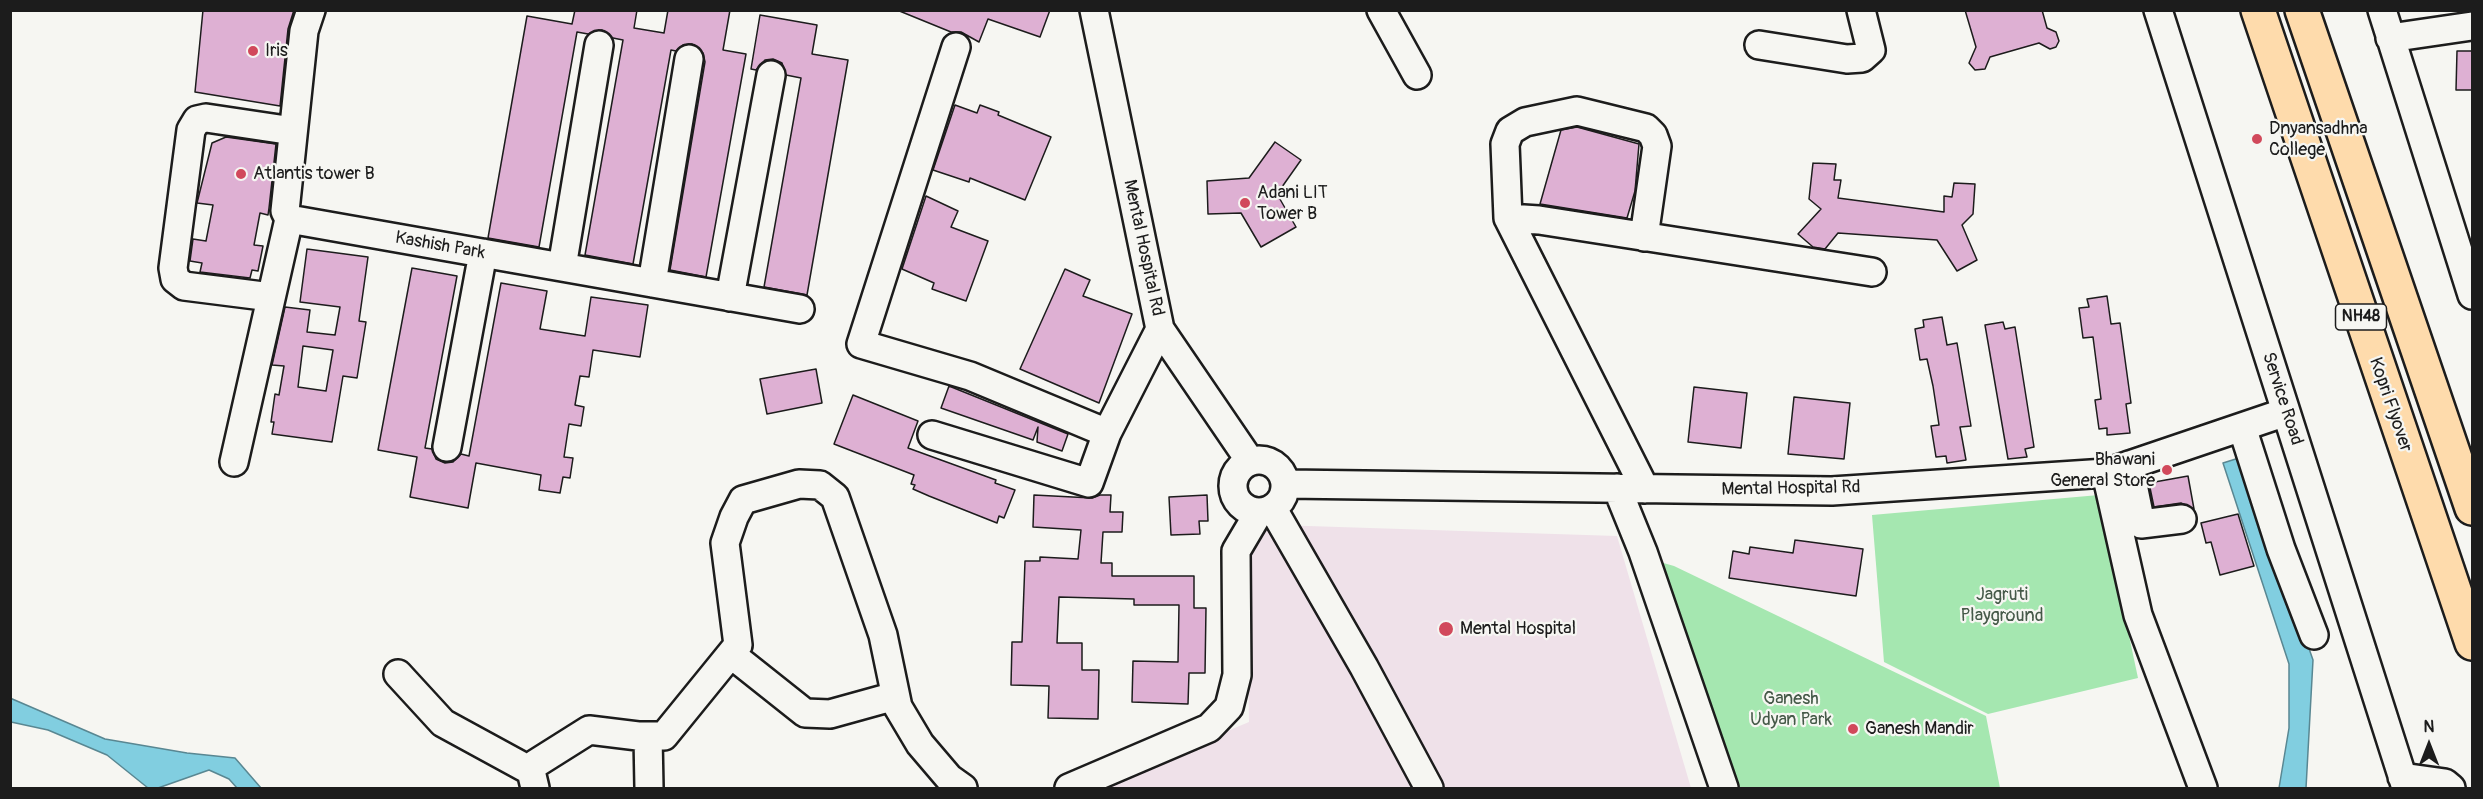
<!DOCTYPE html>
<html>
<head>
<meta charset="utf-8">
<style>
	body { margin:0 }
	#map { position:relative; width:2483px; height:799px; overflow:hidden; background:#f6f6f2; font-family:Pangolin,sans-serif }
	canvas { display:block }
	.frame { position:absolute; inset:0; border:12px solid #1c1c1c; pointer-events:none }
	.north { position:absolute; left:2399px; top:715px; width:60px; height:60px; -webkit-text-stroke:4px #f6f6f2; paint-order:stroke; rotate:0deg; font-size:16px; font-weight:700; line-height:24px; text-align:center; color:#1c1c1c }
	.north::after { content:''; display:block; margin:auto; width:21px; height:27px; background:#1c1c1c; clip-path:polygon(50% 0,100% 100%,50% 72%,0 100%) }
</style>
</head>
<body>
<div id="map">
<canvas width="2483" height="799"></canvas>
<div class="frame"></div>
<div class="north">N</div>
</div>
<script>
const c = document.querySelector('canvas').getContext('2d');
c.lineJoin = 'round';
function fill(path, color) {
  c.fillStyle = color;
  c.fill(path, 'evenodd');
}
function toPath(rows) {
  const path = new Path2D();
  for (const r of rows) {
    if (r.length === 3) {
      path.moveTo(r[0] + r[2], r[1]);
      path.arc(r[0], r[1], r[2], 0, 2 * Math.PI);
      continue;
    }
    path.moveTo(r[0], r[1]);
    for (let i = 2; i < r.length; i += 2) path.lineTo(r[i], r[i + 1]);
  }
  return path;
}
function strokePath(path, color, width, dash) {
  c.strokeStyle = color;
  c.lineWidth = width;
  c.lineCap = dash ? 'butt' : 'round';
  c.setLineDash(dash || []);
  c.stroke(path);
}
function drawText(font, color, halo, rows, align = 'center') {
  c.font = font + ' Pangolin,sans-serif';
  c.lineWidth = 4.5;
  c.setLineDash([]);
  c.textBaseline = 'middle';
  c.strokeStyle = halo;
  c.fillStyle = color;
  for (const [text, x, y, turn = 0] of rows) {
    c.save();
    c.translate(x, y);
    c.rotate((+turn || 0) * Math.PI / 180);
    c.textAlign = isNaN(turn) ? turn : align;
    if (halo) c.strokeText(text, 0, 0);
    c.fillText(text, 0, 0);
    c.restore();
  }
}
fill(toPath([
	[1246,524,1617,536,1691,788,1092,788,1249,722]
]), '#efe1e9');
fill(toPath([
	[2099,495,2138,678,1988,714,1884,662,1872,515],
	[1653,560,1674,566,1986,716,2000,788,1735,788]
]), '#a5e7b0');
const water = toPath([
	[2242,457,2313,660,2306,788,2279,788,2289,728,2289,664,2223,463,2242,457],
	[10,698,105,739,187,753,235,758,261,788,237,788,229,779,209,770,158,788,148,788,107,755,48,730,11,722,10,698]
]);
fill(water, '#81cee0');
strokePath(water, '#598792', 1.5);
const building = toPath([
	[203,10,294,10,288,29,280,106,195,92,203,10],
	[575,10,637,10,634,28,664,33,668,10,730,10,723,50,746,54,706,277,670,270,705,62,703,53,692,44,683,45,676,51,671,50,633,264,585,255,623,40,613,38,602,30,588,34,577,32,539,247,488,238,527,16,572,24,575,10],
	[897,10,1050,10,1040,37,988,19,979,42,961,32,951,32,897,10],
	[1965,10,2042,10,2047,28,2056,32,2059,41,2056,47,2050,49,2039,43,1990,57,1985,69,1975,70,1969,63,1976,47,1965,10],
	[760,15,817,25,812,54,848,60,807,295,764,287,801,78,786,75,782,63,773,59,765,60,756,70,751,69,760,15],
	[2457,51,2472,51,2472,90,2456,90,2457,51],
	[955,105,977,113,980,105,999,112,998,115,1051,137,1025,200,970,178,969,182,933,170,955,105],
	[1577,127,1639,144,1635,191,1627,218,1540,204,1561,130,1577,127],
	[226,137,276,144,269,208,268,215,260,213,254,245,263,246,258,271,252,270,250,278,200,272,202,263,190,261,193,239,206,241,213,205,197,203,212,143,226,137],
	[1275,142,1301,160,1277,194,1296,227,1261,247,1241,213,1208,214,1207,181,1249,178,1275,142],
	[1813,163,1836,164,1834,180,1841,180,1838,198,1944,212,1944,196,1952,197,1954,183,1975,184,1973,214,1962,225,1977,260,1957,271,1937,240,1838,233,1825,249,1813,247,1798,234,1821,209,1809,199,1813,163],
	[926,196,958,211,951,227,988,241,966,301,932,289,934,283,902,269,926,196],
	[307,249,368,257,359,321,366,322,357,378,343,376,332,442,272,434,274,422,271,422,275,394,279,395,284,366,272,365,285,307,310,310,307,332,335,335,340,307,300,302,307,249],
	[303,346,333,350,326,391,298,387,303,346],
	[412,268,457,276,425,448,432,449,436,459,445,463,453,462,461,454,469,456,501,283,547,291,540,329,585,336,591,297,648,305,640,357,593,350,589,377,580,376,575,405,584,407,581,426,569,424,564,457,573,458,570,478,563,477,560,493,539,490,541,475,476,463,468,508,410,497,417,457,378,450,412,268],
	[1065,269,1090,280,1083,296,1132,314,1099,403,1020,369,1065,269],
	[2107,296,2111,324,2120,323,2131,403,2126,404,2130,433,2107,435,2107,428,2099,429,2095,400,2101,399,2093,337,2083,338,2079,308,2089,307,2087,299,2107,296],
	[1942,317,1947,345,1957,343,1971,426,1960,427,1966,460,1947,463,1946,456,1936,457,1931,426,1939,425,1933,386,1927,359,1920,360,1915,329,1924,327,1923,320,1942,317],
	[2003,322,2005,329,2015,327,2034,447,2025,449,2027,457,2008,459,1985,325,2003,322],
	[816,369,822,403,767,414,760,379,816,369],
	[949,386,1068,434,1062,451,1037,442,1038,427,1033,440,941,408,949,386],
	[1694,387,1747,393,1741,448,1688,442,1694,387],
	[853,395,918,421,908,448,996,480,995,483,1015,490,1004,518,999,516,997,523,929,496,913,489,915,485,911,484,914,475,834,444,853,395],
	[1794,397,1850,403,1844,459,1788,454,1794,397],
	[2188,476,2194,509,2181,503,2154,507,2149,483,2188,476],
	[1034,495,1092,498,1100,495,1111,495,1110,512,1123,512,1122,532,1103,532,1101,563,1112,563,1112,576,1194,576,1194,608,1206,608,1205,673,1189,673,1188,704,1132,702,1133,661,1178,662,1179,605,1134,605,1134,599,1059,597,1057,643,1082,643,1082,670,1099,670,1098,719,1048,718,1049,686,1011,685,1012,642,1022,642,1025,561,1040,561,1040,557,1078,559,1081,530,1033,527,1034,495],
	[1207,495,1208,521,1199,521,1200,534,1171,535,1169,497,1207,495],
	[2238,514,2254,566,2220,575,2211,542,2206,543,2201,523,2238,514],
	[1795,540,1863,549,1856,596,1729,578,1733,551,1749,554,1750,547,1793,553,1795,540]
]);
fill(building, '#deb0d3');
strokePath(building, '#1c1c1c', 1.5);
const minor = toPath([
	[311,10,304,31,285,211,289,219,800,309],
	[1094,10,1160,329,1250,461],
	[1381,10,1417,75],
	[2158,10,2406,788],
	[2382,10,2472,295],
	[2390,38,2472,26],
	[1759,45,1847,59,1862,58,1871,50,1861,10],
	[956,47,861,344,970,376,1107,433,1160,329],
	[1508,218,1505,144,1510,131,1525,122,1577,111,1646,128,1653,135,1657,146,1644,237],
	[562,267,599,45],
	[652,283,689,59],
	[271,297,184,286,175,279,173,268,191,130,197,120,206,118,293,131],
	[730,297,771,75],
	[2242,427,2281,549,2314,635],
	[932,435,1089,483,1107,433],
	[447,447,483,253],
	[1259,486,26],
	[234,462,289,219],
	[2129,465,2141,524,2182,519],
	[2106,473,2138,615,2203,788],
	[1286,484,1832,491,2106,473,2286,412],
	[1617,488,1643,552,1724,788],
	[1645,489,1508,218,1539,220,1872,272],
	[1273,509,1364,667,1429,788],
	[732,655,805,713,830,714,895,696],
	[398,674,443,723,531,771],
	[648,736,649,788],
	[2402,777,2445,783,2451,788],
	[535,788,531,771,535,764,589,730,638,736,664,736,738,645,725,543,734,517,743,500,799,484,820,485,835,497,883,635,898,707,920,744,949,778,963,788],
	[1069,788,1209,728,1229,707,1237,675,1236,551,1259,512]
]);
const highway = toPath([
	[2258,10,2472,643],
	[2302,10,2472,508]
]);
strokePath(minor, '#1c1c1c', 32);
strokePath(highway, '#1c1c1c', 38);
strokePath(minor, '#f6f6f2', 27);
strokePath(highway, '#fedbac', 33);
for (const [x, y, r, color] of [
	[253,51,6,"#d1495b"],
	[2257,139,6,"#d1495b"],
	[241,174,6,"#d1495b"],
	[1245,203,6,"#d1495b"],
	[2167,470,6,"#d1495b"],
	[1446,629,8,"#d1495b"],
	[1853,729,6,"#d1495b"]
]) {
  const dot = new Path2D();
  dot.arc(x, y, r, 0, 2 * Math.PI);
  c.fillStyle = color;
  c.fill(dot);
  strokePath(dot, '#f6f6f2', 2);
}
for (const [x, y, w] of [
	[2361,317,51]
]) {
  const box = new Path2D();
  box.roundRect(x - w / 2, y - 13, w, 26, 4.5);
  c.fillStyle = '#f6f6f2';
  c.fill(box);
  strokePath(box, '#1c1c1c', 1.5);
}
drawText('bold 16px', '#1c1c1c', null, [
	["NH48",2361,317]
]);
drawText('18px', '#1c1c1c', '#f6f6f2', [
	["Iris",265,51],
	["Dnyansadhna",2269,129],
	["College",2269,150],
	["Atlantis tower B",253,174],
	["Adani LIT",1257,193],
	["Tower B",1257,214],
	["Bhawani",2155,460,"right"],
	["General Store",2155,481,"right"],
	["Mental Hospital",1460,629],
	["Ganesh Mandir",1865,729]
], 'left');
drawText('18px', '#1c1c1c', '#f6f6f2', [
	["Kashish Park",440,246,10],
	["Mental Hospital Rd",1143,248,78],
	["Service Road",2282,399,72],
	["Kopri Flyover",2390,405,71],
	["Mental Hospital Rd",1791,489,-1]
]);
drawText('18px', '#455948', '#f6f6f2', [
	["Jagruti",2002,595],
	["Playground",2002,616],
	["Ganesh",1791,699],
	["Udyan Park",1791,720]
]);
</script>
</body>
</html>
